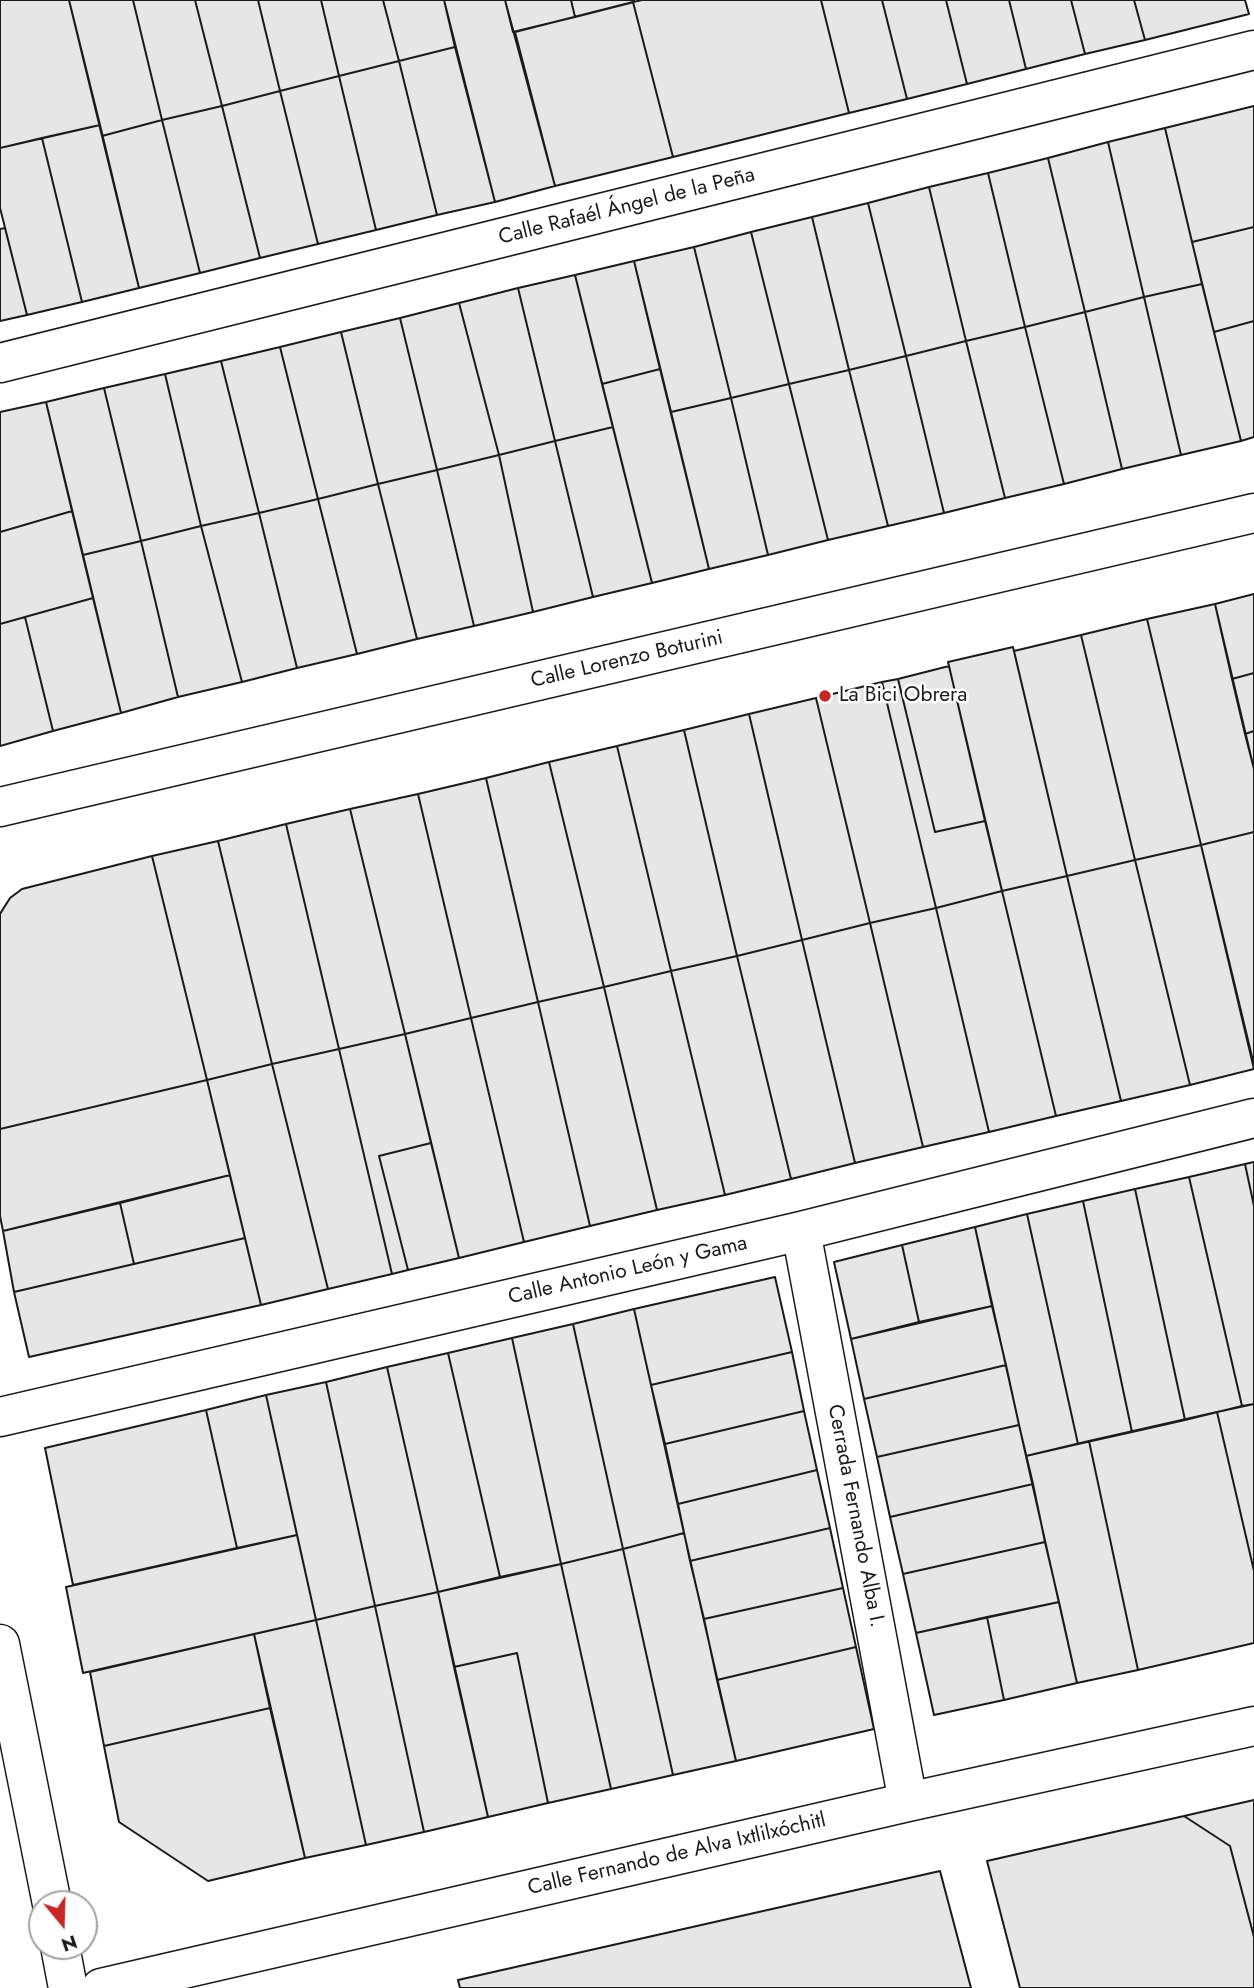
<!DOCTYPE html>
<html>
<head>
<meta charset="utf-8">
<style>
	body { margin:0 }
	#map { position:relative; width:1254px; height:1988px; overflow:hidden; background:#fff; font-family:Jost,sans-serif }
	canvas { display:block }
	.north { position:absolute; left:28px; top:1890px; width:70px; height:70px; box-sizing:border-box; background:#fff; border:2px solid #a3a3a3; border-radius:50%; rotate:161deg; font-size:19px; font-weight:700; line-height:28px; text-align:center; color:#1a1a1a }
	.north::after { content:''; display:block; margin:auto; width:24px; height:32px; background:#c62828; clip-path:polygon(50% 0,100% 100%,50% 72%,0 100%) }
</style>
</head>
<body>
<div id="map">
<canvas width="1254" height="1988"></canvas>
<div class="north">N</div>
</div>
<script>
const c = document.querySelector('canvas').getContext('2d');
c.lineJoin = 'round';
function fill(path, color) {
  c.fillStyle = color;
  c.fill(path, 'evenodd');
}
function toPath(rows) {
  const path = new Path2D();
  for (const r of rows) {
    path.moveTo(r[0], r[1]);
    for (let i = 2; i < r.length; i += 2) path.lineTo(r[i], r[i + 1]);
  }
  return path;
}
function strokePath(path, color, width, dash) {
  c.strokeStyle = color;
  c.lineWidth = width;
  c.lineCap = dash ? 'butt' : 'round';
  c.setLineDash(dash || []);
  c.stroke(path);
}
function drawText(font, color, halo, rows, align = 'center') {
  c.font = font + ' Jost,sans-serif';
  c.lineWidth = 5;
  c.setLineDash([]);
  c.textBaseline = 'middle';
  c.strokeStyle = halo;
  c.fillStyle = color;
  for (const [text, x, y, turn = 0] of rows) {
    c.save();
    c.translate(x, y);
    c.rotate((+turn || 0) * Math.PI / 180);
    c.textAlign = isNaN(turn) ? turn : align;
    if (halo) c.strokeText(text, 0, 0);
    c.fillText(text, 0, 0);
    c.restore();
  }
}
const building = toPath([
	[0,0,69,0,100,125,0,148,0,0],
	[69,0,133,0,162,120,102,136,69,0],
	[133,0,195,0,222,106,162,120,133,0],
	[195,0,258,0,280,91,222,106,195,0],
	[258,0,321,0,339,76,280,91,258,0],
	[321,0,383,0,399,61,339,76,321,0],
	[383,0,444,0,455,47,399,61,383,0],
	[444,0,505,0,555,186,495,202,444,0],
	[505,0,571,0,575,17,513,32,505,0],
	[571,0,634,0,634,2,575,17,571,0],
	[642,0,821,0,849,113,673,157,633,2,642,0],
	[821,0,882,0,907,99,849,113,821,0],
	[882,0,946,0,967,84,907,99,882,0],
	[946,0,1009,0,1026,69,967,84,946,0],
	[1009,0,1071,0,1085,54,1026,69,1009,0],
	[1071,0,1134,0,1145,40,1085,54,1071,0],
	[1134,0,1245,0,1249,14,1145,40,1134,0],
	[633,2,673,157,555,186,515,32,633,2],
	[455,47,495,202,437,215,399,61,455,47],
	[399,61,437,215,376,230,339,76,399,61],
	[339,76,376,230,318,244,280,91,339,76],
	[280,91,318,244,260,258,222,106,280,91],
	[222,106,260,258,200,273,162,120,222,106],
	[1254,106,1254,227,1192,242,1165,128,1254,106],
	[162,120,200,273,139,288,102,136,162,120],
	[100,125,139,288,82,302,42,138,100,125],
	[1165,128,1202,284,1144,297,1108,142,1165,128],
	[42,138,82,302,27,315,0,208,0,148,42,138],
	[1108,142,1144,297,1085,312,1048,158,1108,142],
	[1048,158,1085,312,1025,327,988,173,1048,158],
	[988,173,1025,327,966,341,929,187,988,173],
	[929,187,966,341,906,356,868,203,929,187],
	[868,203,906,356,849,370,812,217,868,203],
	[812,217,849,370,789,384,751,232,812,217],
	[1254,227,1254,321,1214,332,1192,242,1254,227],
	[5,228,27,315,0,321,0,229,5,228],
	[751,232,789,384,731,398,694,247,751,232],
	[694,247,731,398,671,412,634,261,694,247],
	[634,261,660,369,602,384,575,275,634,261],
	[575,275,613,427,555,441,518,288,575,275],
	[1202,284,1241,441,1181,455,1144,297,1202,284],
	[518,288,555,441,499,455,459,303,518,288],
	[1144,297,1181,455,1122,469,1085,312,1144,297],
	[459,303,499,455,437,470,400,318,459,303],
	[1085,312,1122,469,1064,484,1025,327,1085,312],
	[400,318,437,470,378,484,341,332,400,318],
	[1254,321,1254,437,1241,441,1214,332,1254,321],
	[1025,327,1064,484,1005,498,966,341,1025,327],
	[341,332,378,484,318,499,280,347,341,332],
	[966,341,1005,498,944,513,906,356,966,341],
	[280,347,318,499,259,513,221,361,280,347],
	[906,356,944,513,888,526,849,370,906,356],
	[221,361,259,513,201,526,165,374,221,361],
	[660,369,709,569,652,583,602,384,660,369],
	[849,370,888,526,828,540,789,384,849,370],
	[165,374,201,526,141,541,104,388,165,374],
	[789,384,828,540,768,555,731,398,789,384],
	[104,388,141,541,83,555,46,402,104,388],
	[731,398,768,555,709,569,671,412,731,398],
	[46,402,72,511,0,532,0,412,46,402],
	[613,427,652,583,593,597,555,441,613,427],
	[555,441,593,597,533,612,499,455,555,441],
	[499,455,533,612,474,626,437,470,499,455],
	[437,470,474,626,417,639,378,484,437,470],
	[378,484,417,639,357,654,318,499,378,484],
	[318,499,357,654,297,668,259,513,318,499],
	[72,511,93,598,0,624,0,532,72,511],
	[259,513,297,668,242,682,201,526,259,513],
	[201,526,242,682,178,697,141,541,201,526],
	[141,541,178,697,121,713,83,555,141,541],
	[1254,594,1254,673,1232,679,1215,604,1254,594],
	[93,598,121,713,53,731,25,617,93,598],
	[1215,604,1254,769,1254,832,1201,845,1147,619,1215,604],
	[25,617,53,731,0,746,0,624,25,617],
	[1147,619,1201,845,1135,860,1081,635,1147,619],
	[1081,635,1135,860,1067,876,1014,651,1081,635],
	[1013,647,1067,876,1002,891,948,662,1013,647],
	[949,666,985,821,935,832,898,679,949,666],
	[1254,673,1254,731,1245,734,1232,679,1254,673],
	[898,679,935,832,985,821,1002,891,936,908,882,682,898,679],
	[882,682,936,908,870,923,816,698,882,682],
	[816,698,870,923,802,940,749,714,816,698],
	[749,714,802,940,737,956,684,730,749,714],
	[684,730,737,956,671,971,617,746,684,730],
	[1254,731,1254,769,1245,734,1254,731],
	[617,746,671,971,604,987,549,762,617,746],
	[549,762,604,987,538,1002,486,778,549,762],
	[486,778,538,1002,471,1018,418,794,486,778],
	[418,794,471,1018,405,1034,350,809,418,794],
	[350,809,405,1034,339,1049,286,824,350,809],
	[286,824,339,1049,272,1064,218,841,286,824],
	[1254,832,1254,1065,1201,845,1254,832],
	[218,841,272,1064,207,1080,152,856,218,841],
	[1201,845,1254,1069,1190,1085,1135,860,1201,845],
	[152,856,207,1080,0,1129,0,914,10,898,22,889,152,856],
	[1135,860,1190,1085,1121,1101,1067,876,1135,860],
	[1067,876,1121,1101,1056,1116,1002,891,1067,876],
	[1002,891,1056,1116,989,1132,936,908,1002,891],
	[936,908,989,1132,923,1147,870,923,936,908],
	[870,923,923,1147,855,1163,802,940,870,923],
	[802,940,855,1163,791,1179,737,956,802,940],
	[737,956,791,1179,725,1195,671,971,737,956],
	[671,971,725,1195,657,1210,604,987,671,971],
	[604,987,657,1210,590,1226,538,1002,604,987],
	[538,1002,590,1226,524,1242,471,1018,538,1002],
	[471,1018,524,1242,459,1258,405,1034,471,1018],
	[405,1034,431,1143,379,1156,408,1270,392,1274,339,1049,405,1034],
	[339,1049,392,1274,328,1289,272,1064,339,1049],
	[272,1064,328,1289,261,1305,207,1080,272,1064],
	[207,1080,230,1175,3,1231,0,1216,0,1129,207,1080],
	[431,1143,459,1258,408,1270,379,1156,431,1143],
	[1254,1162,1254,1206,1245,1164,1254,1162],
	[1245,1164,1254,1206,1254,1404,1242,1406,1189,1177,1245,1164],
	[230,1175,245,1238,134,1264,120,1203,230,1175],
	[1189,1177,1242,1406,1185,1420,1135,1189,1189,1177],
	[1135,1189,1185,1420,1132,1432,1083,1201,1135,1189],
	[1083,1201,1132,1432,1078,1444,1027,1214,1083,1201],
	[120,1203,134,1264,14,1292,3,1231,120,1203],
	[1027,1214,1078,1444,1026,1456,975,1227,1027,1214],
	[975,1227,992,1306,919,1322,902,1245,975,1227],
	[245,1238,261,1305,29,1357,14,1292,245,1238],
	[902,1245,919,1322,851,1339,834,1262,902,1245],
	[775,1277,792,1352,651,1385,634,1309,775,1277],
	[992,1306,1006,1365,864,1399,851,1339,992,1306],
	[634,1309,684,1533,623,1549,573,1324,634,1309],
	[573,1324,623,1549,561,1564,512,1338,573,1324],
	[512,1338,561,1564,500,1577,448,1353,512,1338],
	[792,1352,804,1411,665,1444,651,1385,792,1352],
	[448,1353,500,1577,438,1592,387,1367,448,1353],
	[1006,1365,1019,1425,877,1457,864,1399,1006,1365],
	[387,1367,438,1592,375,1606,326,1382,387,1367],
	[326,1382,375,1606,316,1620,266,1395,326,1382],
	[266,1395,297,1535,237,1548,206,1410,266,1395],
	[1254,1404,1254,1571,1217,1412,1254,1404],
	[206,1410,237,1548,73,1585,45,1448,206,1410],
	[804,1411,817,1470,678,1504,665,1444,804,1411],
	[1217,1412,1254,1571,1254,1643,1138,1670,1089,1441,1217,1412],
	[1019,1425,1033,1484,890,1517,877,1457,1019,1425],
	[1089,1441,1138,1670,1077,1683,1026,1456,1089,1441],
	[817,1470,830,1528,690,1561,678,1504,817,1470],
	[1033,1484,1045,1542,903,1574,890,1517,1033,1484],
	[830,1528,843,1588,704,1619,690,1561,830,1528],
	[684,1533,736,1761,673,1775,623,1549,684,1533],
	[297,1535,316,1620,83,1673,66,1587,297,1535],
	[1045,1542,1059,1602,916,1633,903,1574,1045,1542],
	[623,1549,673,1775,611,1789,561,1564,623,1549],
	[561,1564,611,1789,548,1803,517,1653,454,1667,438,1592,561,1564],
	[843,1588,856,1647,717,1680,704,1619,843,1588],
	[438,1592,488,1817,424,1832,375,1606,438,1592],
	[1059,1602,1077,1683,1004,1700,987,1617,1059,1602],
	[375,1606,424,1832,366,1845,316,1620,375,1606],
	[987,1617,1004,1700,934,1715,916,1633,987,1617],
	[316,1620,366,1845,305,1858,254,1634,316,1620],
	[254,1634,270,1708,104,1746,90,1672,254,1634],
	[856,1647,874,1729,736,1761,717,1680,856,1647],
	[517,1653,548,1803,488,1817,454,1667,517,1653],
	[270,1708,305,1858,208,1881,119,1822,104,1746,270,1708],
	[1254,1800,1254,1937,1230,1846,1184,1816,1254,1800],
	[1184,1816,1230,1846,1254,1937,1254,1988,1020,1988,987,1861,1184,1816],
	[940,1871,971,1988,460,1988,458,1980,940,1871]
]);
fill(building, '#e6e6e6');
strokePath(building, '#1a1a1a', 2);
const minor = toPath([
	[0,363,1254,50],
	[801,1231,908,1802],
	[0,1417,801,1231,1254,1118],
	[0,1644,52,1904],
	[60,1946,68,1988],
	[101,1988,908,1802,1254,1726]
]);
const major = toPath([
	[0,807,1254,513]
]);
strokePath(minor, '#1a1a1a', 41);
strokePath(major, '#1a1a1a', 41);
strokePath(minor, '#fff', 38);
strokePath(major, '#fff', 38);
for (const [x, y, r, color] of [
	[825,696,7,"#c62828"]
]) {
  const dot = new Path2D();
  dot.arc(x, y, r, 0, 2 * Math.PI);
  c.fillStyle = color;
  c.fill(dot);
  strokePath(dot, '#fff', 2.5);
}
drawText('21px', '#1a1a1a', '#fff', [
	["Calle Rafaél Ángel de la Peña",627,207,-14],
	["Calle Lorenzo Boturini",627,660,-13],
	["Calle Antonio León y Gama",628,1271,-13],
	["Cerrada Fernando Alba I.",855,1516,79],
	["Calle Fernando de Alva Ixtlilxóchitl",677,1855,-13]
]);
drawText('21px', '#1a1a1a', '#fff', [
	["La Bici Obrera",839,696]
], 'left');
</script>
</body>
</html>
